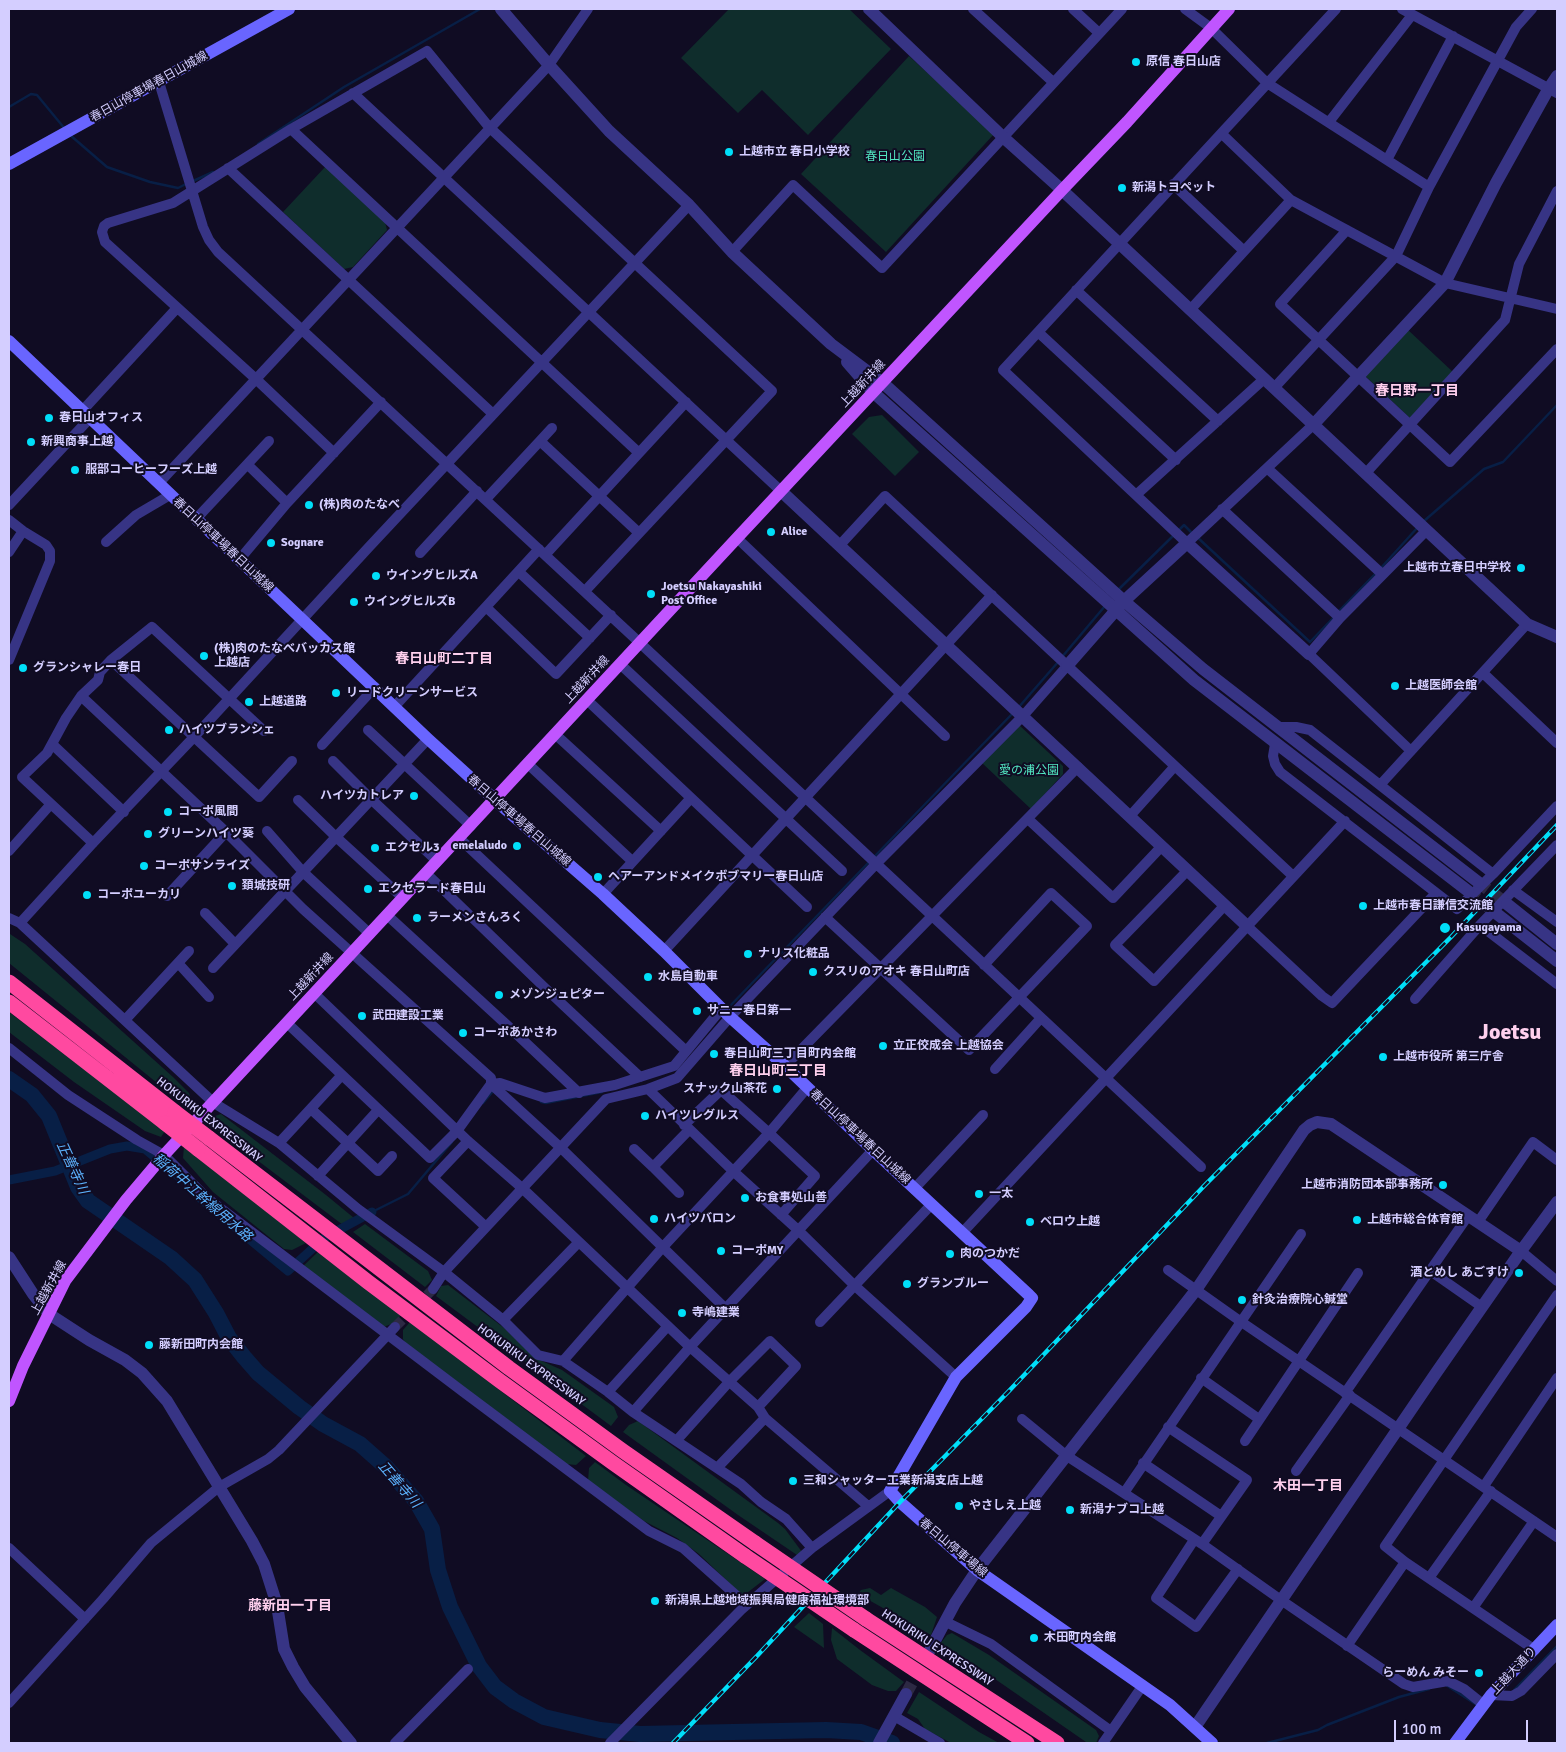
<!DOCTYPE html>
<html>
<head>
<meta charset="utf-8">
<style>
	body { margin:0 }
	#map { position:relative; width:1566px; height:1752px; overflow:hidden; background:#100c23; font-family:Signika,sans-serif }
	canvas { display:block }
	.frame { position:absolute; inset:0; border:10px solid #d4ceff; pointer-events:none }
	.scale { position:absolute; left:1394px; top:1720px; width:134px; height:22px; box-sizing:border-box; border:2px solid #d4ceff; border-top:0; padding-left:6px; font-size:15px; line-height:18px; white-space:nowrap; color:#d4ceff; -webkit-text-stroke:4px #100c23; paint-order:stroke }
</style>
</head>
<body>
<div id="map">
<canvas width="1566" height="1752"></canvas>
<div class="frame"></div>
<div class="scale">100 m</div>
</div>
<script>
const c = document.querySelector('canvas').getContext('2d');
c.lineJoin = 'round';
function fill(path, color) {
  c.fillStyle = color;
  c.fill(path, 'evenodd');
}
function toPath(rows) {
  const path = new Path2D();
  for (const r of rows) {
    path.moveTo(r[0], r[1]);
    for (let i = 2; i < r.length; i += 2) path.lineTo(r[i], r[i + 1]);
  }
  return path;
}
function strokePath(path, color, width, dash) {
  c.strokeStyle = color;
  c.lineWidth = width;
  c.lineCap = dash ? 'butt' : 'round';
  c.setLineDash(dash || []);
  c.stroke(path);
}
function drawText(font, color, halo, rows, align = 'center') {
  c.font = font + ' Signika,"Noto Sans JP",sans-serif';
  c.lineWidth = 4;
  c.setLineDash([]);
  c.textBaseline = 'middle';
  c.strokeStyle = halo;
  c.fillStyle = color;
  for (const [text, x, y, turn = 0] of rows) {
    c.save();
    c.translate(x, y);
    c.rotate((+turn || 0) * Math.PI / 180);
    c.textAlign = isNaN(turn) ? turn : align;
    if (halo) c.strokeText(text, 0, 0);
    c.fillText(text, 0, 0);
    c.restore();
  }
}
fill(toPath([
	[729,9,849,9,891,49,808,135,762,90,738,113,681,58],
	[909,56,994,134,886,252,801,174],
	[326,166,385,222,387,230,353,267,344,269,283,212],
	[1407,329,1453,372,1410,418,1364,375],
	[882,415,919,452,895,476,852,434,869,417],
	[1019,725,1063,766,1063,774,1031,809,982,763],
	[10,934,25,944,173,1077,189,1093,192,1101,188,1108,9,963,9,935],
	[9,1012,119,1096,165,1131,161,1137,145,1131,74,1082,9,1032],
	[221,1114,326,1195,354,1218,343,1225,208,1123,212,1117],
	[184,1146,306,1243,292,1250,284,1249,213,1192,183,1158],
	[365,1224,428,1271,432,1280,425,1287,353,1232],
	[319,1251,401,1315,394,1323,381,1328,301,1268],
	[448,1285,504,1328,535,1358,562,1370,614,1407,618,1417,611,1426,436,1296,441,1286],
	[410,1322,586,1456,576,1465,566,1464,407,1346,403,1339,403,1330],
	[638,1421,778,1523,785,1529,802,1552,797,1555,738,1515,623,1432,629,1425],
	[595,1462,626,1485,765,1579,743,1596,699,1554,677,1538,644,1521,588,1481,589,1468],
	[870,1588,881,1595,891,1588,925,1607,937,1617,931,1635,858,1594,861,1590],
	[809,1613,823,1624,824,1648,794,1627],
	[832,1628,860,1650,904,1682,896,1691,888,1691,872,1685,837,1659,831,1640],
	[952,1633,989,1655,1096,1730,1099,1736,1096,1743,1086,1742,969,1661,965,1660,940,1644,947,1635],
	[919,1692,979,1732,999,1743,951,1743,925,1729,918,1719,907,1713]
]), '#0f2d2c');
strokePath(toPath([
	[9,107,31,94,37,95,65,129],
	[70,135,107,167,150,182,178,188,186,184],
	[258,144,344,87,480,9],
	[191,182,213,172],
	[1424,521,1484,469,1503,462,1557,405],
	[1179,530,1184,525,1193,534],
	[1197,537,1310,642,1335,616],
	[1380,569,1418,527],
	[1118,590,1175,534],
	[1338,612,1376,573],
	[1062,657,1105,606],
	[1018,708,1059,661],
	[874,857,1012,714],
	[728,1008,870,861],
	[541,1102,546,1103,602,1092],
	[483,1103,494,1090],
	[372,1212,408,1194,452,1142],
	[1446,1685,1477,1705],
	[1514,1690,1557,1646],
	[1267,1743,1318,1730,1327,1725,1399,1697,1429,1689]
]), '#081f46', 2.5);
strokePath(toPath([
	[9,1180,55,1171,110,1149,127,1146,145,1149,179,1177],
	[192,1190,202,1200,288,1271,324,1238,372,1212]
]), '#081f46', 9);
strokePath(toPath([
	[9,1079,32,1095,49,1116,78,1187,88,1201,171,1258,195,1280,216,1313,229,1338,244,1357,258,1373,299,1407,323,1424,360,1444,386,1467,416,1501,432,1529,438,1570,450,1607,479,1666,495,1687,514,1701,544,1717,600,1730,640,1734,826,1730,861,1732,892,1743]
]), '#081f46', 16);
strokePath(toPath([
	[395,1327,433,1289]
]), '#2d2944', 10, [10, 5]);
strokePath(toPath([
	[1478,882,1507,904],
	[1468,891,1497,914],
	[906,1694,930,1650]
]), '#2d2944', 12, [12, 6]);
strokePath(toPath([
	[973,9,1053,82],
	[1073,9,1099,33],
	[1185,9,1211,28,1267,83,1429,187],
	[1402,9,1557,93],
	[159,82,203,227,209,240,218,252,640,643,1201,1167],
	[353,93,781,491],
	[1329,122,1412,15],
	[291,129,639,453],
	[1222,134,1291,200,1445,283,1557,309],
	[1387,160,1453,36],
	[228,168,493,414],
	[1173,184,1244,251],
	[1347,230,1280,304,1450,462,1557,349],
	[732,252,793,185,882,268,1122,9],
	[1076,290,1218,421],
	[1190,310,1291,200],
	[1038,332,1176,460],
	[1274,388,1396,256,1429,187,1516,27,1532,9],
	[83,410,177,308],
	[1314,424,1187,543,1003,370,1336,9],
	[540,441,552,428],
	[334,453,257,380,105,242,102,232,104,226,108,223,173,203,291,129,427,51,489,127,772,391,585,591],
	[248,465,287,503],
	[1267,468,1382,574],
	[1366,473,1505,320,1519,264,1557,191],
	[159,483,549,65,588,9],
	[1136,495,1264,379],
	[486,499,540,441,639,533],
	[9,505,91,417],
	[1222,509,1340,618],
	[196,519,269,441],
	[9,520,23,531,46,545,50,551,50,561,9,660],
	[737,538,945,736],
	[106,542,136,515,170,495],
	[839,546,885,496,1293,876],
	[9,552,23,531],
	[420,553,477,491],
	[545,555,686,402],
	[239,560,287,503,381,402],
	[519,572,590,638],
	[487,608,556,674,611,615],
	[111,660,259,797,292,761],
	[620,664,842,871],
	[1483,673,1557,743],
	[81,696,226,832,303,909,491,1078,491,1084,561,1148,726,1309],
	[587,700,807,907],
	[395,706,539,549],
	[1277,727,1296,727,1310,730,1493,874],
	[368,730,471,826],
	[555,734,661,831],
	[52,744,124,812],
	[1275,744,1273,756,1275,764,1280,772,1457,909,1493,874,1557,806],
	[322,745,375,687],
	[1411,751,1309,654,1340,618,1426,531],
	[333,761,371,799,437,861],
	[528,764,632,861],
	[1380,785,1527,624],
	[298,800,336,837,403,898],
	[1130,816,1175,766],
	[1028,819,1113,898,1162,846],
	[267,831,303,872,370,934],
	[459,838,686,1051],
	[93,843,22,777,47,753,66,718,81,696,98,680,100,672,111,660,152,627,264,731],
	[9,851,51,804],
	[1188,870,1115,945,1154,981,1225,905],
	[426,873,544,987,640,1077],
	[1513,890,1557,922],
	[603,894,691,798],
	[167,896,226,832],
	[205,913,235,944],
	[387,915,508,1026,579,1093],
	[825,917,969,1050,1087,926,1051,893,984,965],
	[9,918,20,923,214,1103,279,1143,358,1209,444,1272,503,1320,538,1355,563,1361,608,1392,633,1412,741,1484,761,1502,786,1519,812,1548],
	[20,923,93,843,194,737,369,547,689,205],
	[1480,925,1557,984],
	[1247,926,1322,996,1332,1003,1436,893],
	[664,951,992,595],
	[178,963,209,997],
	[213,968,428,739],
	[314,993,468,1141,522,1188,690,1347,758,1407,765,1418,868,1506],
	[1415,999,1480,925,1557,845],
	[125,1020,189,951],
	[287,1023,430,1158,457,1131,491,1084,500,1083,545,1098,615,1085,674,1066,722,1008],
	[9,1048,68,1095,137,1140,164,1155,207,1198,462,1391,649,1531,683,1548,747,1605],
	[785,1066,1078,767],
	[995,1069,1041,1018],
	[648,1089,733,1171,798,1230,854,1285,956,1377],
	[311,1109,378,1171,392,1156],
	[684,1125,721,1090,769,1133,815,1176,781,1215],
	[468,1141,433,1178,486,1227],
	[279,1143,341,1076],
	[634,1149,653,1167],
	[318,1176,378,1110],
	[914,1189,983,1115],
	[679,1193,653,1167,689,1130],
	[1478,1222,1533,1142,1557,1160],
	[962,1233,1345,821],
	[1521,1251,1557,1281],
	[1168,1270,1240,1321,1557,1537],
	[1429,1270,1482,1307],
	[433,1289,444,1272,606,1099,648,1089,677,1078,730,1017,876,864,1023,716,1067,666],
	[503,1320,579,1242],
	[820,1322,931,1205],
	[563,1361,662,1248,769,1133,807,1088],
	[1201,1378,1259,1419],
	[608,1392,668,1326],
	[1345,1393,1468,1216],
	[633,1412,690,1347,873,1150],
	[1022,1419,1067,1456,1202,1544,1281,1600,1404,1684,1413,1687,1448,1681,1464,1689,1484,1705],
	[1168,1427,1247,1480,1202,1544],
	[677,1440,729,1382,770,1341,796,1366,758,1407],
	[1245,1441,1358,1273],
	[1143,1463,1221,1516],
	[717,1468,765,1418],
	[1296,1471,1350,1395],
	[1484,1486,1557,1378],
	[1124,1493,1301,1234],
	[1194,1540,1156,1598,1196,1627,1238,1569],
	[9,1548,85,1619],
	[1405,1562,1385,1546,1557,1295],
	[1429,1578,1491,1491],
	[1473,1608,1534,1521],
	[946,1622,991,1644,1111,1731],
	[1347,1646,1405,1562,1535,1650],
	[1491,1695,1512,1696,1521,1691,1557,1654],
	[9,1703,103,1599,151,1543,219,1487,268,1459,279,1450,395,1327],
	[894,1716,940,1743],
	[395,1743,468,1669],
	[610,1743,741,1610,812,1548,890,1491],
	[1103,1743,1143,1685]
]), '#373485', 10);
strokePath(toPath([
	[501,9,549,65,609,131,689,205,732,252,831,344,883,383,1124,601,1203,669,1478,882],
	[869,9,1003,137,1062,190,1527,624,1557,637],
	[847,362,874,393,1194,680,1468,891],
	[1314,424,1445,283,1496,183,1549,88,1557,76],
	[781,491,1247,926],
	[1067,666,1124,601,1187,543,1309,654],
	[1507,904,1557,944],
	[1497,914,1557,961],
	[9,1257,33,1294,49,1314,89,1340,125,1360,142,1373,167,1401,252,1541,264,1564,277,1605,284,1649,293,1667,305,1687,351,1743],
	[930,1650,955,1603,977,1570,1196,1290,1304,1130,1310,1125,1317,1122,1331,1124,1521,1251],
	[1195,1727,1436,1373,1521,1251,1557,1202],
	[879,1743,906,1694]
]), '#373485', 12);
strokePath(toPath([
	[9,164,289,9],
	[9,341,428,739,495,800,603,894,664,951,730,1017,785,1066,873,1150,1029,1295,1032,1298,1026,1307,956,1377,890,1491,900,1502,977,1570,1170,1705,1212,1743],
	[1455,1743,1491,1695,1557,1625]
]), '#6965ff', 12);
strokePath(toPath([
	[9,1401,23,1366,65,1281,126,1200,164,1155,737,538,1062,190,1127,122,1229,9]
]), '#c055ff', 12);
strokePath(toPath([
	[9,982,175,1112],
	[9,1002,165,1123],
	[209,1138,509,1368,623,1451,755,1543],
	[198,1149,368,1282,500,1381,613,1463,745,1556],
	[866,1619,1057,1743],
	[854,1630,1027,1743]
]), '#ff49a0', 15);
const rail = toPath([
	[673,1743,757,1656,900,1502,1008,1392,1204,1186,1451,937,1557,825]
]);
strokePath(rail, '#00dff9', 4.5);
strokePath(rail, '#100c23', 2.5, [8]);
strokePath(toPath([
	[175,1112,209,1138],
	[165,1123,198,1149],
	[755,1543,866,1619],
	[745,1556,854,1630]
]), '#ff49a0', 15);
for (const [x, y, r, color] of [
	[1136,62,5,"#00dff9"],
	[729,152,5,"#00dff9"],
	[1122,188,5,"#00dff9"],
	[49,418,5,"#00dff9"],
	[31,442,5,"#00dff9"],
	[75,470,5,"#00dff9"],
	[309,505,5,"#00dff9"],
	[771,532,5,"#00dff9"],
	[271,543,5,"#00dff9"],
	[1521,568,5,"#00dff9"],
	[376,576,5,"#00dff9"],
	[651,594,5,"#00dff9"],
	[354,602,5,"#00dff9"],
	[204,656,5,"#00dff9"],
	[23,668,5,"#00dff9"],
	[1395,686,5,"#00dff9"],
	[336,693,5,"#00dff9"],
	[249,702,5,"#00dff9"],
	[169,730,5,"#00dff9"],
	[414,796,5,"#00dff9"],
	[168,812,5,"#00dff9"],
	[148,834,5,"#00dff9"],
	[517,846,5,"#00dff9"],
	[375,848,5,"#00dff9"],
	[144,866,5,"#00dff9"],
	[598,877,5,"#00dff9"],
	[232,886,5,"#00dff9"],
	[368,889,5,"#00dff9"],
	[87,895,5,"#00dff9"],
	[1363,906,5,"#00dff9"],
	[417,918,5,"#00dff9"],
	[1445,928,6,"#00dff9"],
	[748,954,5,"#00dff9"],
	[813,972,5,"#00dff9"],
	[648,977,5,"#00dff9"],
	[499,995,5,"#00dff9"],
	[697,1011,5,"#00dff9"],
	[362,1016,5,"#00dff9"],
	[463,1033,5,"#00dff9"],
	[883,1046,5,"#00dff9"],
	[714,1054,5,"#00dff9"],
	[1383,1057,5,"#00dff9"],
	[777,1089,5,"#00dff9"],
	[645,1116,5,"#00dff9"],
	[1443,1185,5,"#00dff9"],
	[979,1194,5,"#00dff9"],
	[745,1198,5,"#00dff9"],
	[654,1219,5,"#00dff9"],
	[1357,1220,5,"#00dff9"],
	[1030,1222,5,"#00dff9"],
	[721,1251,5,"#00dff9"],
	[950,1254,5,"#00dff9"],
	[1519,1273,5,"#00dff9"],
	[907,1284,5,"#00dff9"],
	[1242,1300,5,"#00dff9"],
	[682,1313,5,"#00dff9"],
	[149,1345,5,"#00dff9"],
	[793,1481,5,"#00dff9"],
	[959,1506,5,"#00dff9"],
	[1070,1510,5,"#00dff9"],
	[655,1601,5,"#00dff9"],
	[1034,1638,5,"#00dff9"],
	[1479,1673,5,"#00dff9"]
]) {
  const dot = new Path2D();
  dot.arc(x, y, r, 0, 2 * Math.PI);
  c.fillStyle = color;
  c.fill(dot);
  strokePath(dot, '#100c23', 2);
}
drawText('bold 12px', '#d4ceff', '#100c23', [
	["原信 春日山店",1146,62],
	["上越市立 春日小学校",739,152],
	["新潟トヨペット",1132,188],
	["春日山オフィス",59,418],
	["新興商事上越",41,442],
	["服部コーヒーフーズ上越",85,470],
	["(株)肉のたなべ",319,505],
	["Alice",781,532],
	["Sognare",281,543],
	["上越市立春日中学校",1511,568,"right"],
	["ウイングヒルズA",386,576],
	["Joetsu Nakayashiki",661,587],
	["Post Office",661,601],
	["ウイングヒルズB",364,602],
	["(株)肉のたなべバッカス館",214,649],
	["上越店",214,663],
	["グランシャレー春日",33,668],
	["上越医師会館",1405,686],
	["リードクリーンサービス",346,693],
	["上越道路",259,702],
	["ハイツブランシェ",179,730],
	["ハイツカトレア",404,796,"right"],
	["コーポ風間",178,812],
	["グリーンハイツ葵",158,834],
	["emelaludo",507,846,"right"],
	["エクセル3",385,848],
	["コーポサンライズ",154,866],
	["ヘアーアンドメイクボブマリー春日山店",608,877],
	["頚城技研",242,886],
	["エクセラード春日山",378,889],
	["コーポユーカリ",97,895],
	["上越市春日謙信交流館",1373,906],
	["ラーメンさんろく",427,918],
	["Kasugayama",1456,928],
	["ナリス化粧品",758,954],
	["クスリのアオキ 春日山町店",823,972],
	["水島自動車",658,977],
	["メゾンジュピター",509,995],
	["サニー春日第一",707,1011],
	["武田建設工業",372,1016],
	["コーポあかさわ",473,1033],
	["立正佼成会 上越協会",893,1046],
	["春日山町三丁目町内会館",724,1054],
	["上越市役所 第三庁舎",1393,1057],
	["スナック山茶花",767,1089,"right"],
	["ハイツレグルス",655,1116],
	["上越市消防団本部事務所",1433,1185,"right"],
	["一太",989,1194],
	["お食事処山善",755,1198],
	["ハイツバロン",664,1219],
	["上越市総合体育館",1367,1220],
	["ベロウ上越",1040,1222],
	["コーポMY",731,1251],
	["肉のつかだ",960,1254],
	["酒とめし あごすけ",1509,1273,"right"],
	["グランブルー",917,1284],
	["針灸治療院心鍼堂",1252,1300],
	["寺嶋建業",692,1313],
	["藤新田町内会館",159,1345],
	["三和シャッター工業新潟支店上越",803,1481],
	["やさしえ上越",969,1506],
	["新潟ナブコ上越",1080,1510],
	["新潟県上越地域振興局健康福祉環境部",665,1601],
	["木田町内会館",1044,1638],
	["らーめん みそー",1469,1673,"right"]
], 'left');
drawText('12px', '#d4ceff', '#100c23', [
	["春日山停車場春日山城線",149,87,-29],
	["上越新井線",863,384,-47],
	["春日山停車場春日山城線",223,545,43],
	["上越新井線",587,680,-47],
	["春日山停車場春日山城線",519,821,41],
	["上越新井線",311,977,-47],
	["HOKURIKU EXPRESSWAY",209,1120,38],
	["春日山停車場春日山城線",860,1137,43],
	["上越新井線",49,1288,-61],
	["HOKURIKU EXPRESSWAY",531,1365,36],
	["春日山停車場線",953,1548,40],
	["HOKURIKU EXPRESSWAY",937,1648,33],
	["上越大通り",1514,1671,-47]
]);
drawText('12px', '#52e7c2', '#100c23', [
	["春日山公園",895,157],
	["愛の浦公園",1029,771]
]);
drawText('bold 14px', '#ffd0ee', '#100c23', [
	["春日野一丁目",1417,391],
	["春日山町二丁目",444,659],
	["春日山町三丁目",778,1071],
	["木田一丁目",1308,1486],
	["藤新田一丁目",290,1606]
]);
drawText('italic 14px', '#5cb3ff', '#100c23', [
	["正善寺川",72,1168,65],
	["稲荷中江幹線用水路",202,1198,41],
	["正善寺川",399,1485,49]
]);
drawText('bold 22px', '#ffd0ee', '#100c23', [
	["Joetsu",1510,1033]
]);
</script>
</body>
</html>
